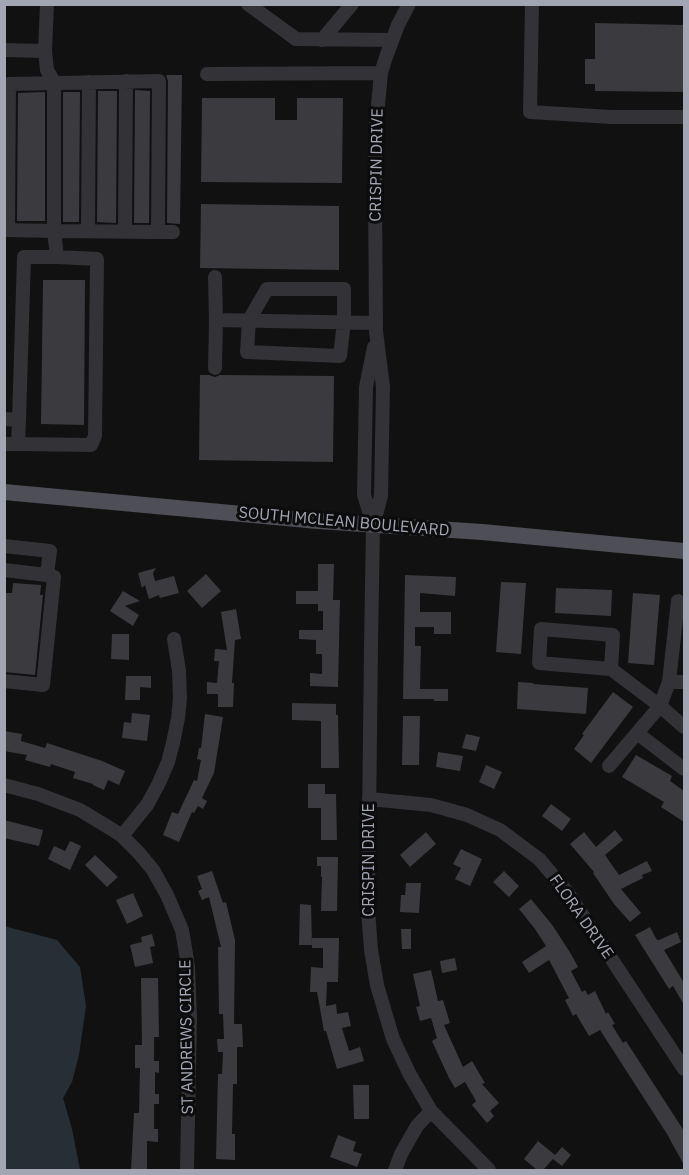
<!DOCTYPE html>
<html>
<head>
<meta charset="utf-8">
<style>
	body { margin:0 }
	#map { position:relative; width:689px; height:1175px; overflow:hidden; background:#111112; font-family:"IBM Plex Sans",sans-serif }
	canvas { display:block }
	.frame { position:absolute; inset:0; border:6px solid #a2a6b3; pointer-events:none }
</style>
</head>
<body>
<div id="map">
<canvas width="689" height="1175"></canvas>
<div class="frame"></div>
</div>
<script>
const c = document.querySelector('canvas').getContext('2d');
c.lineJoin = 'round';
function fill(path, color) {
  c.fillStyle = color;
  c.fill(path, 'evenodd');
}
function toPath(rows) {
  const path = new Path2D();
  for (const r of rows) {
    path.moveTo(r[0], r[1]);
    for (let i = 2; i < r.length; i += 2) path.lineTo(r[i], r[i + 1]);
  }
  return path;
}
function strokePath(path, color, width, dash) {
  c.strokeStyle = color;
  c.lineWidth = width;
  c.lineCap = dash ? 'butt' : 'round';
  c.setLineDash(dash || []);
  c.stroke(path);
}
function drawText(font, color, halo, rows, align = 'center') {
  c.font = font + ' "IBM Plex Sans",sans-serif';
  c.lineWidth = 6;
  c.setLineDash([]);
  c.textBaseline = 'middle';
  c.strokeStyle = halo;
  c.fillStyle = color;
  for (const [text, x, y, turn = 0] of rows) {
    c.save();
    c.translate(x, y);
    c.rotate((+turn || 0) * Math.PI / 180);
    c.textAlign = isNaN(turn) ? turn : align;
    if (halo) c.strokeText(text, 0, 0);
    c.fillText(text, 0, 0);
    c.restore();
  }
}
fill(toPath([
	[4,926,57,940,80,967,86,1006,79,1055,72,1082,63,1098,72,1129,80,1170,5,1170]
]), '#272f36');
fill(toPath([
	[595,23,684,25,684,92,595,91,595,84,585,84,585,59,595,59],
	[166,75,182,75,180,224,167,223,168,81],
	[135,90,150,91,149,223,134,223],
	[98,91,117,91,116,223,97,222],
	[45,92,45,221,17,221,18,93],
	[63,92,80,92,79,222,63,222],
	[202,98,275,98,275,120,297,120,297,98,343,98,342,183,201,182],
	[201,204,339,206,339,270,200,268],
	[43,280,85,280,84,425,41,424],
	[200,375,209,375,215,377,220,375,334,376,333,462,199,460],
	[318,564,334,564,333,600,340,600,338,687,310,686,310,673,322,674,322,654,316,654,316,640,299,639,299,630,323,630,323,611,318,611,318,604,296,604,296,591,318,591],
	[156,568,153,573,155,581,174,576,179,593,160,598,159,595,149,599,145,585,142,588,138,573],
	[206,574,221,591,202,608,187,591],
	[405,575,456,577,455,596,420,593,420,612,451,612,451,634,434,634,434,627,415,627,415,646,421,646,420,689,448,689,448,701,434,701,434,699,403,699],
	[501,582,526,583,521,654,496,652],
	[13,583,41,585,40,595,43,595,35,675,4,672,4,593,12,593],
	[556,588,612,590,611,616,555,613],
	[123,591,140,601,125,606,139,615,133,626,110,611],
	[633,593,660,595,654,665,628,663],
	[236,609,241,639,235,640,232,683,234,683,233,707,218,707,218,694,207,694,207,682,217,683,219,661,214,661,215,649,227,650,221,612],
	[112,634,129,634,129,660,111,659],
	[126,676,151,676,151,688,140,687,140,700,125,700],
	[518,682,533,683,533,684,588,688,586,714,517,709],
	[613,692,633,707,591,763,574,749,584,735,582,734],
	[292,703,336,704,336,715,338,715,339,768,321,768,321,721,292,720],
	[132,713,150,715,147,741,122,738,124,722,131,723],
	[205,714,223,717,214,773,202,798,207,801,203,809,198,806,194,813,192,812,179,842,163,835,172,812,178,814,194,780,197,781,201,760,197,759,199,748,201,748],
	[403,716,420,716,419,765,402,765],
	[4,731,22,734,21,741,45,748,47,743,102,761,125,771,119,785,108,780,104,790,93,785,93,784,73,778,75,772,51,764,50,767,25,760,27,755,4,751],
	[466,734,480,737,476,751,462,748],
	[438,752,463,756,460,771,436,767],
	[636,755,672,776,670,781,684,791,684,822,661,807,664,802,622,777],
	[486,765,502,772,494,789,479,782],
	[308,784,325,784,325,794,336,794,337,840,321,840,321,808,308,808],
	[551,804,571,819,562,831,542,816],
	[4,820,43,830,39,846,4,838],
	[615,830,623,840,605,855,619,875,647,861,652,871,642,875,643,878,621,889,641,913,630,922,614,904,593,873,594,872,570,844,584,832,596,847],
	[426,832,436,844,410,867,400,855],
	[70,841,81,846,70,870,48,859,54,846,65,851],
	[461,849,482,859,470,886,455,879,461,868,453,864],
	[95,855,118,877,107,887,85,865],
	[317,857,338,857,337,911,321,911,322,877,321,877,321,866,317,866],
	[212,871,223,903,226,902,235,940,234,1024,242,1024,243,1047,237,1047,237,1084,233,1084,232,1134,235,1134,235,1160,216,1159,218,1074,222,1074,223,1052,218,1052,217,1039,224,1039,223,1014,219,1014,218,947,221,947,209,897,202,900,198,891,202,889,197,876],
	[504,871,519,886,509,897,493,882],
	[406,883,421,883,419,913,400,912,401,895,405,895],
	[133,893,143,916,127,924,116,900],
	[531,899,553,926,571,954,578,967,571,971,582,992,585,990,588,995,595,991,606,1014,608,1012,615,1024,612,1025,623,1043,626,1041,684,1131,684,1165,667,1134,600,1030,589,1036,576,1014,573,1016,565,1000,569,998,549,960,529,973,522,962,546,946,535,929,519,909],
	[300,904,311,905,312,945,299,945],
	[650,927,657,940,659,940,677,932,681,942,664,950,684,983,684,1005,673,986,669,989,635,935],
	[401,929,411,929,411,949,402,949],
	[152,934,155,946,150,947,153,963,135,967,130,945,142,942,141,937],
	[312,938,339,938,338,982,327,982,326,1006,336,1004,337,1014,348,1012,351,1026,342,1028,349,1051,360,1047,364,1061,337,1069,326,1031,324,1031,317,992,310,992,311,967,323,968,323,948,312,948],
	[455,958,457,970,442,973,440,961],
	[431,970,438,1001,443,1000,450,1023,444,1025,463,1067,472,1061,485,1083,482,1084,499,1103,490,1111,494,1116,487,1123,472,1105,476,1101,465,1082,455,1088,449,1078,432,1041,437,1038,431,1018,420,1021,416,1007,420,1006,413,974],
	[141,978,158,978,159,1037,154,1037,154,1061,159,1061,159,1073,155,1072,155,1094,159,1094,159,1104,154,1104,154,1129,158,1129,158,1142,147,1141,147,1170,131,1170,134,1113,139,1113,140,1068,135,1068,135,1045,142,1045],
	[353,1085,369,1085,369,1119,354,1119],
	[338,1135,356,1142,353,1151,362,1154,357,1167,330,1157],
	[538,1141,555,1155,562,1147,571,1155,562,1166,553,1159,543,1170,537,1170,524,1159]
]), '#3b3b3f');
strokePath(toPath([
	[248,4,296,39,392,40],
	[409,4,398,25,386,57,381,73,376,126,375,189,376,331,383,387,381,496,373,526,371,645,368,910,371,950,377,985,393,1039,409,1073,431,1111,489,1170],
	[532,4,530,112,611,117,684,117],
	[322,40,352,4],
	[4,50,45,51,47,4],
	[207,74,381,73],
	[4,230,54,231,54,82,47,70,45,51],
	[8,230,9,84,159,81,158,232,54,231,57,257],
	[88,231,89,82],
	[125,231,126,81],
	[158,232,173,232],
	[215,277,216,320,376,323],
	[267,289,344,289,344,322,340,356,247,352,249,320,267,289],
	[215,368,216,320],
	[4,419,19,420,18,444,4,444],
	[18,444,91,445,95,436,97,259,57,257,24,257,19,420],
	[373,524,364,495,366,387,374,347],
	[4,546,50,551,47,575,54,577,43,685,4,681],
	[4,570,47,575],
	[611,669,613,635,541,629,539,663,611,669,660,706,684,727],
	[669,682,684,682],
	[637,733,684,769],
	[609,766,660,706,669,682,678,601],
	[4,785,38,794,80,810,113,830,122,836,139,853,153,870,167,895,182,930,188,966,190,1017,187,1170],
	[369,799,431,805,467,815,500,830,539,859,568,893,684,1069],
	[122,836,147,805,158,785,168,762,173,743,178,718,180,698,179,671,174,639],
	[395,1170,401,1154,417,1126,431,1111]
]), '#323237', 14);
strokePath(toPath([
	[4,492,318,521,482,532,684,551]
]), '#4e4f56', 16);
drawText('16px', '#a2a6b3', '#0c0c0d', [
	["CRISPIN DRIVE",377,165,-89],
	["SOUTH MCLEAN BOULEVARD",344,522,5],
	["CRISPIN DRIVE",369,860,-90],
	["FLORA DRIVE",581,917,55],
	["ST ANDREWS CIRCLE",187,1037,-91]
]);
</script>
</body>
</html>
